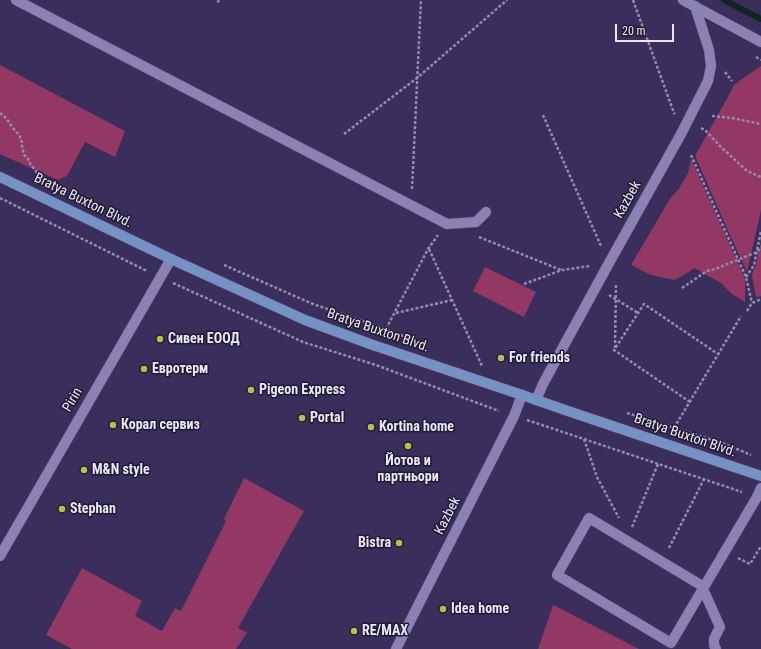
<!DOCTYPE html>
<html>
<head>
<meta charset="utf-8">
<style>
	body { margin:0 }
	#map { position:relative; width:761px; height:649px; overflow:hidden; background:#3a2e5c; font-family:"Roboto Condensed",sans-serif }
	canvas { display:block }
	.scale { position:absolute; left:615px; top:24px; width:59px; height:18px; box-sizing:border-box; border:2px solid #eae6fe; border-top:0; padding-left:5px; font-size:12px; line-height:14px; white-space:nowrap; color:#eae6fe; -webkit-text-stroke:3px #201b30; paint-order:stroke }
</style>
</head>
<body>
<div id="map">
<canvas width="761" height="649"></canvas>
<div class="scale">20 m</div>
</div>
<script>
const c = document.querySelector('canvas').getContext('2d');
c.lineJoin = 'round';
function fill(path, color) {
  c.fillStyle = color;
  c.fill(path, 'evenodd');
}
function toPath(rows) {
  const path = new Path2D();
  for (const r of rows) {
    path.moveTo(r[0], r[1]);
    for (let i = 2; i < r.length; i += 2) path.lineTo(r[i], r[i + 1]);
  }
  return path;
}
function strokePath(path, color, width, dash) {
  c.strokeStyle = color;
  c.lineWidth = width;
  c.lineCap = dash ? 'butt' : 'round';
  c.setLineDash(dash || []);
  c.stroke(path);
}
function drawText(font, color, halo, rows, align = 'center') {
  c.font = font + ' "Roboto Condensed",sans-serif';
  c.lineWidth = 3;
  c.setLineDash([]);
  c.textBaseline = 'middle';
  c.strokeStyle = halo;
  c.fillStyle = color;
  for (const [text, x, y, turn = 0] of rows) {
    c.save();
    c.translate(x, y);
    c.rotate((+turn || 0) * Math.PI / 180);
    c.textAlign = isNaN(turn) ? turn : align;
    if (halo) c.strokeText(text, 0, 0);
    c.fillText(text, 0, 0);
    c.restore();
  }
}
fill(toPath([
	[0,65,125,131,115,157,85,142,67,176,58,180,0,154],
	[761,66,761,210,747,272,730,235,695,156,735,84],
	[691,159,745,279,745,302,732,294,721,283,694,268,686,274,674,280,651,275,631,265,671,197,678,190,688,173],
	[761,242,761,296,756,297,752,276,753,271,756,265],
	[485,267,536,292,524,317,473,291],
	[244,478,304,511,238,628,247,633,236,649,72,649,46,635,82,568,142,601,135,616,162,631,175,608,181,611,226,521,224,519],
	[553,605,639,649,538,649]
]), '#933864');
strokePath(toPath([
	[724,0,761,19]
]), '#10251f', 6);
const lane = toPath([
	[16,0,447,224,476,222,486,212],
	[704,587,589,518,557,575,671,643,757,497,761,488],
	[703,589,720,627,714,639,714,645,716,649]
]);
const street = toPath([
	[683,0,761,42],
	[536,400,543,384,556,360,609,263,681,134,708,81,711,66,709,50,695,6],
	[0,556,171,259],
	[396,649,514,416,522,395]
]);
const secondary = toPath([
	[0,177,171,259,305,320,370,344,522,395,565,410,761,476]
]);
strokePath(lane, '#554b71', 11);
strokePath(street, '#554b71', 11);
strokePath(secondary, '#554b71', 11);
strokePath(toPath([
	[633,0,674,113,675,114],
	[217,2,220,0],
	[756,57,761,60],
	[725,72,732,81],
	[0,113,7,119,12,127,20,136,20,139,22,142,22,146,24,155,27,157,31,165,36,171,37,175,38,180],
	[543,115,601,246],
	[712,116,732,118,761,124],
	[701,128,705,130,721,147,747,171,761,177],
	[344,134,417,78,507,0],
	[691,155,746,277,752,303],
	[412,189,421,0],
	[0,198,147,271],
	[479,237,561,270],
	[429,249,482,366],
	[224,265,313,304,386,329,420,343],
	[746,277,754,265,761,231],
	[173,283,303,342,376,365,499,411],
	[524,284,562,270,590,266],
	[682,288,707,271,715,269,757,252,761,247],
	[609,295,638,313],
	[747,311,752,303,761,299],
	[396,313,452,300],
	[386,329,428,249,438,235],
	[615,348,616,283],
	[690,402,614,350,644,304,718,354],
	[627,413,725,444,751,455],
	[527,420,742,492],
	[674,428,741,316],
	[584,439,597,477,619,518],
	[632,527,658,464],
	[669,548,704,479],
	[738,558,750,564,761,546]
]), '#948caf', 2.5, [3, 2]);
strokePath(lane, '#8b81b5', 10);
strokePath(street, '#8b81b5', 10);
strokePath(secondary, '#7691c5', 10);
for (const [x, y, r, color] of [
	[160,339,4,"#b8c147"],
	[501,358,4,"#b8c147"],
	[144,369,4,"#b8c147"],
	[251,390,4,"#b8c147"],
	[302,418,4,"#b8c147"],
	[113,425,4,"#b8c147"],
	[371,427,4,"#b8c147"],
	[408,446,4,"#b8c147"],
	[84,470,4,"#b8c147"],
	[62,509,4,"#b8c147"],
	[399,543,4,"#b8c147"],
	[443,609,4,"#b8c147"],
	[354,631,4,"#b8c147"]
]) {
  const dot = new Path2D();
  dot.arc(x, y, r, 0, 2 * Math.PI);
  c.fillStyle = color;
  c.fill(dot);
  strokePath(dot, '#201b30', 1.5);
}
drawText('14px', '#eae6fe', '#201b30', [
	["Kazbek",628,200,-61],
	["Bratya Buxton Blvd.",83,201,26],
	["Bratya Buxton Blvd.",378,331,19],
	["Pirin",73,400,-60],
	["Bratya Buxton Blvd.",685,436,19],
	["Kazbek",448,516,-63]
]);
drawText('bold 14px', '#eae6fe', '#201b30', [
	["Сивен ЕООД",168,339],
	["For friends",509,358],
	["Евротерм",152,369],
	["Pigeon Express",259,390],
	["Portal",310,418],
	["Корал сервиз",121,425],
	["Kortina home",379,427],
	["Йотов и",408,461,"center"],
	["партньори",408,477,"center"],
	["M&N style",92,470],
	["Stephan",70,509],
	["Bistra",391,543,"right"],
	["Idea home",451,609],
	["RE/MAX",362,631]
], 'left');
</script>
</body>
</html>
